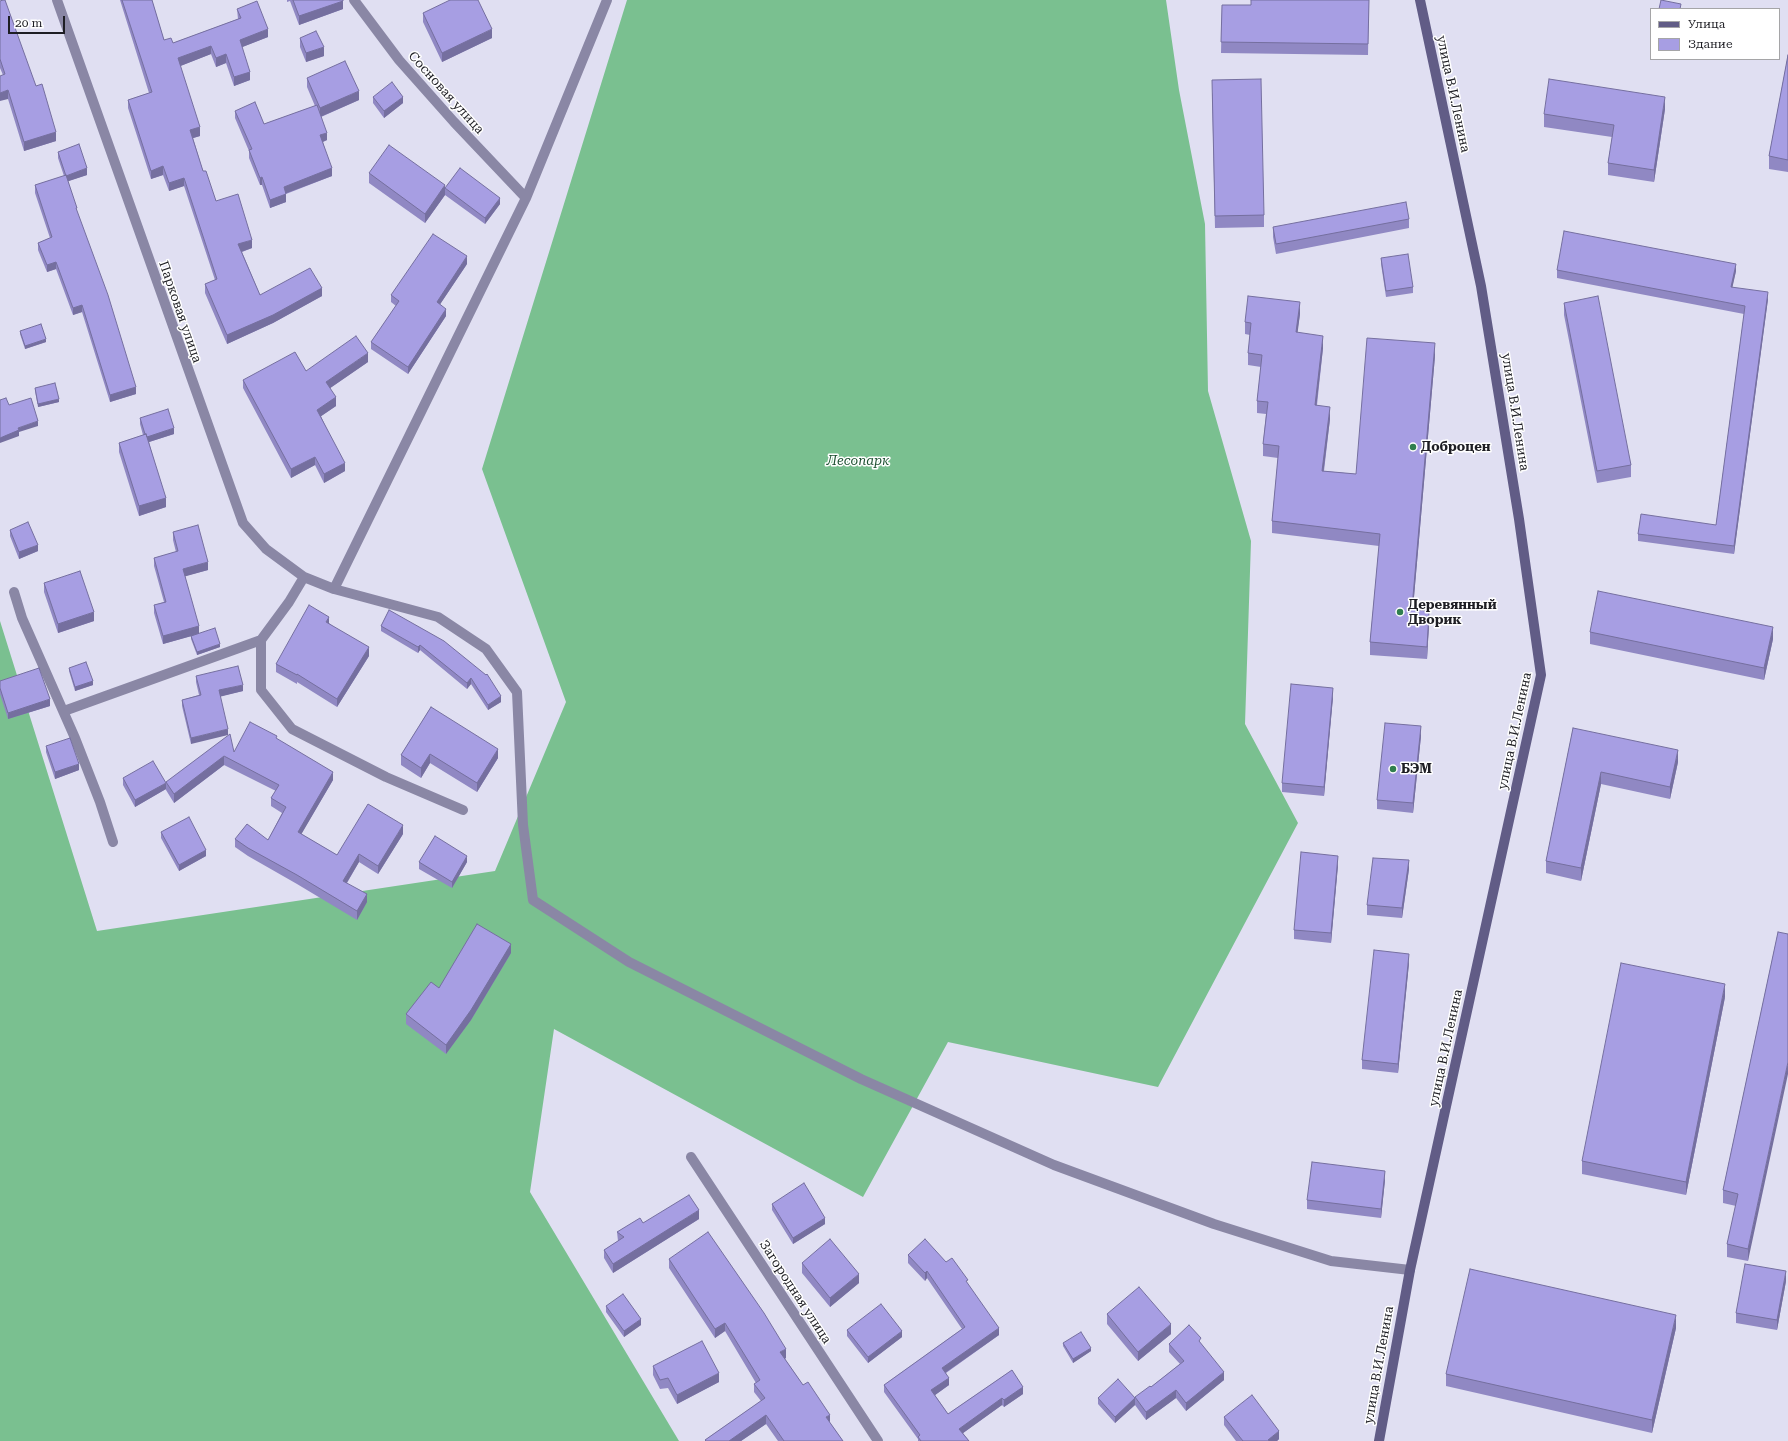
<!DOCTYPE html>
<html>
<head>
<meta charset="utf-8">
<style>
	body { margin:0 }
	#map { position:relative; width:1788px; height:1441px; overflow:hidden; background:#e0dff2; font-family:"Roboto Serif",serif }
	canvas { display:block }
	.legend { position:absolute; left:1650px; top:8px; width:130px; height:52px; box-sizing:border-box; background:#fff; border:1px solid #a5a5a7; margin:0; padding:5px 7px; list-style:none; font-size:12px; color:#1e1e24 }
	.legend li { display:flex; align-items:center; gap:8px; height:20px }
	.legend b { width:20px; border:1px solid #a5a5a7 }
	.scale { position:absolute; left:8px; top:16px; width:57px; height:18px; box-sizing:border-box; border:2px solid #1e1e24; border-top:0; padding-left:5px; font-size:12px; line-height:14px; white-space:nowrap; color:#1e1e24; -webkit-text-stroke:3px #fff; paint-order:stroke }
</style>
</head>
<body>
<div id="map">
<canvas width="1788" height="1441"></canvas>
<ul class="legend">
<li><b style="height:5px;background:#615c86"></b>Улица</li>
<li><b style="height:11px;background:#a79ee3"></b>Здание</li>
</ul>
<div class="scale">20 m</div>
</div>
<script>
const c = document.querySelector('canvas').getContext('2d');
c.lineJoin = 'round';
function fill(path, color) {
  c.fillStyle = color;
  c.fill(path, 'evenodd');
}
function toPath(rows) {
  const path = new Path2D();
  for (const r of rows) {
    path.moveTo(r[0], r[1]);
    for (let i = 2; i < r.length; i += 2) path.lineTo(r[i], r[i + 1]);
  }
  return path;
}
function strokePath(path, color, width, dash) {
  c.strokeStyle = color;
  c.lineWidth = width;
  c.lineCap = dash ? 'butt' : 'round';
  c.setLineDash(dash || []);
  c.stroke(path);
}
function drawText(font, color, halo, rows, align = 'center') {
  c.font = font + ' "Roboto Serif",serif';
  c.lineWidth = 3;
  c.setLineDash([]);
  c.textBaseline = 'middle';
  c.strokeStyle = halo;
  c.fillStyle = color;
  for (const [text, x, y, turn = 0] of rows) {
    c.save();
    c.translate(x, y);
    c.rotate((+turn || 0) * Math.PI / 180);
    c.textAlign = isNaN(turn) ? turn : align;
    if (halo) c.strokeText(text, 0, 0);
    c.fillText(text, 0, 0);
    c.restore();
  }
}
fill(toPath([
	[627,0,1166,0,1179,90,1205,224,1208,391,1251,541,1245,724,1298,823,1158,1087,948,1042,863,1197,554,1029,530,1192,679,1441,0,1441,0,621,97,931,495,871,566,702,482,469]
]), '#7ac090');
strokePath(toPath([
	[57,0,243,523,266,549,304,577,334,589],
	[354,0,399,60,454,122,526,198],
	[607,0,526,198,334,589,438,617,486,649,517,692,523,825,533,900,629,962,861,1079,1054,1165,1214,1224,1331,1261,1410,1270],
	[304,577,289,602,261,640,261,690,292,729,386,777,463,810],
	[14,592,22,618,75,738,100,802,113,842],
	[64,711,261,640],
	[691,1157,878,1441]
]), '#8a87a5', 10);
strokePath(toPath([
	[1379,1441,1410,1270,1541,675,1519,519,1481,286,1420,0]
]), '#615c86', 10);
fill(toPath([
	[120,0,152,0,164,40,173,43,238,19,237,9,268,37,242,47,250,80,234,86,226,63,216,67,211,54,180,66,200,136,193,138,203,171,216,201,252,248,242,252,260,295,322,296,273,323,227,344,205,293,205,284,215,280,184,186,169,191,163,175,151,179,128,108,128,100,149,93],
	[287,0,343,0,343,9,299,25,290,1,287,2],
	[1369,0,1368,55,1221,53,1222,5,1251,5],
	[0,1,56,141,24,151,8,99,3,75,0,68],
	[423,13,492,38,442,62,423,22],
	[300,38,324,56,306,62,300,47],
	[1788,55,1788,172,1769,169,1769,156],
	[307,78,359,100,321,117,327,140,323,142,332,176,286,194,286,202,270,208,262,185,260,185,249,158,249,151,235,118,235,111,264,124,315,106,307,87],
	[1212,92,1264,215,1264,227,1215,228],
	[373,97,403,103,384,118,373,103],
	[1665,109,1654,182,1608,175,1608,163,1612,137,1544,127,1544,114],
	[58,152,87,175,68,181,77,212,136,394,110,402,82,312,73,315,56,269,47,272,38,250,38,243,50,238,35,193,35,185,64,176,58,158],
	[369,173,445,188,500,204,485,224,445,195,425,223,369,183],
	[1409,219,1409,228,1276,254,1273,237,1273,227],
	[1381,258,1413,287,1413,293,1386,297,1381,264],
	[467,264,440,304,446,316,408,374,371,349,371,342,396,306,391,302,391,295],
	[1557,270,1736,271,1732,287,1768,299,1734,554,1638,541,1638,534,1716,525,1744,314,1557,278],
	[1564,303,1631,465,1631,477,1597,483,1564,315],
	[1300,314,1297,333,1323,348,1317,405,1330,419,1324,471,1356,474,1435,356,1413,608,1429,624,1427,659,1370,655,1370,642,1379,546,1272,533,1272,521,1278,458,1263,456,1263,444,1266,414,1257,413,1257,401,1261,367,1248,365,1248,353,1250,335,1245,334,1245,322],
	[20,331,46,342,25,349,20,334],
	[368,362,330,388,336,406,321,416,345,471,324,483,315,465,291,478,243,388,243,380],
	[35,388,59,402,38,407,35,391],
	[140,418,174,434,149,442,166,507,139,516,119,452,119,443,143,435,140,424],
	[10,530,38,551,19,559,10,536],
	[173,532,208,570,185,576,199,634,220,647,197,655,191,639,191,636,163,644,154,613,154,605,164,602,154,566,154,558,176,552,173,540],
	[44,583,94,621,58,633,44,592],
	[389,610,501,702,488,710,471,684,467,689,420,650,418,653,381,631,381,626],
	[329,623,369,656,337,707,297,682,297,684,276,672,276,664],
	[1590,632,1773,639,1764,680,1590,644],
	[69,668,93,685,75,691,69,671],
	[196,676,243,691,221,696,191,744,182,706,182,700,199,695,196,682],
	[0,681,50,706,8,719,0,694],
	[1333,697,1324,796,1282,792,1282,783],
	[431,707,498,758,477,792,430,763,421,778,401,765,401,755],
	[1573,728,1678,762,1670,799,1601,784,1581,881,1546,873,1546,861],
	[1421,736,1413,813,1377,809,1377,800],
	[277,739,333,780,301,834,337,855,403,834,378,874,359,862,347,883,367,902,357,920,297,884,248,856,235,847,235,839,268,840,282,813,271,806,271,798,276,791,224,765,174,803,166,790,166,782,234,752],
	[46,746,79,770,55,779,46,752],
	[123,778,166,789,135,807,123,785],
	[161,832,206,856,179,871,161,838],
	[419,862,467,862,452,888,419,869],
	[1338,865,1331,943,1294,939,1294,930],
	[1409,869,1402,918,1367,915,1367,905],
	[1778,932,1748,1261,1727,1257,1727,1244,1736,1206,1723,1203,1723,1190],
	[511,953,471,1020,446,1054,406,1024,406,1014,439,988],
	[1409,963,1398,1073,1362,1069,1362,1060],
	[1725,997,1686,1195,1582,1174,1582,1161],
	[1385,1180,1381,1218,1307,1209,1307,1200],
	[772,1204,825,1224,793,1244,772,1210],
	[699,1219,613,1273,604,1258,604,1250,618,1241,617,1232,643,1223],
	[908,1255,946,1262,968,1284,999,1335,946,1373,949,1385,935,1395,948,1414,1012,1370,1023,1394,1004,1407,1002,1405,963,1433,969,1441,918,1441,918,1439,884,1392,884,1385,962,1329,927,1278,925,1281,908,1263],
	[669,1259,786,1358,785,1359,803,1385,843,1441,778,1441,766,1424,741,1441,705,1441,705,1440,761,1401,754,1392,754,1384,756,1383,725,1331,715,1338,669,1268],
	[802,1263,859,1283,830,1307,802,1273],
	[1786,1281,1777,1330,1736,1323,1736,1313],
	[606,1306,641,1325,624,1337,606,1312],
	[1107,1314,1171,1334,1138,1361,1107,1324],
	[1676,1328,1652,1433,1446,1386,1446,1374],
	[847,1330,902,1337,868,1363,847,1336],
	[1063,1343,1091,1351,1073,1363,1063,1346],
	[1169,1344,1201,1344,1224,1380,1186,1411,1176,1398,1146,1420,1135,1405,1115,1423,1098,1404,1098,1398,1135,1398,1135,1397,1151,1387,1180,1364,1169,1352],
	[653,1366,719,1382,677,1404,668,1388,660,1389,653,1375],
	[1224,1417,1279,1439,1277,1441,1236,1441,1224,1425]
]), '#9088c3');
fill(toPath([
	[343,1,343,9,299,25,299,16],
	[268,29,268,37,240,48,240,40],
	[492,29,492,38,442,62,442,53],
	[211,46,211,54,178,67,178,58],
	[324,47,324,56,306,62,306,53],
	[226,54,226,63,216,67,216,58],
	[250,72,250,80,234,86,234,77],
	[8,90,8,99,0,101,0,93],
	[359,91,359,100,320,117,320,108],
	[403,97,403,103,384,118,384,111],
	[1665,97,1665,109,1654,182,1654,170],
	[200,127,200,136,190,139,190,130],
	[56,132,56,141,24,151,24,142],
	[327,133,327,140,320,143,320,135],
	[163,166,163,175,151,179,151,171],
	[87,168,87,175,66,182,66,176],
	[332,168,332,176,284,194,284,187],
	[262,177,262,185,260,185,260,178],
	[184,178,184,186,169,191,169,183],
	[445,185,445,195,425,223,425,214],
	[286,194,286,202,270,208,270,200],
	[500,198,500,204,485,224,485,218],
	[252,240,252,248,238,253,238,244],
	[467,256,467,264,437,309,437,302],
	[56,262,56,269,47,272,47,265],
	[1736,264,1736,271,1731,294,1731,287],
	[322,288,322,296,273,323,227,344,227,335],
	[1768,292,1768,299,1734,554,1734,546],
	[1300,302,1300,314,1296,345,1296,332],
	[82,305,82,312,73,315,73,308],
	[446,309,446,316,408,374,408,367],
	[1323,336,1323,348,1315,417,1315,405],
	[46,339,46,342,25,349,25,346],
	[1435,343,1435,356,1412,620,1412,608],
	[368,353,368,362,326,391,326,382],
	[136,387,136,394,110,402,110,395],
	[336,397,336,406,317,419,317,410],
	[59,399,59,402,38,407,38,404],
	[1330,407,1330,419,1322,483,1322,471],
	[38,421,38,426,19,432,19,436,0,443,0,438,18,428],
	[174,428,174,434,146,443,146,437],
	[315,457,315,465,291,478,291,469],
	[345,463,345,471,324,483,324,474],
	[166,498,166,507,139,516,139,506],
	[38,545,38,551,19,559,19,552],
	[208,562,208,570,183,577,183,569],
	[94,612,94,621,58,633,58,624],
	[1429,612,1429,624,1427,659,1427,647],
	[329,617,329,625,326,622],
	[199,626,199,634,163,644,163,636],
	[1773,627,1773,639,1764,680,1764,668],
	[220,644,220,647,197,655,197,652],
	[420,645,420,650,418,653,418,647],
	[369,647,369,656,337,707,337,699],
	[471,678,471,684,467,689,467,683],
	[93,681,93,685,75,691,75,687],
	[243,685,243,691,219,697,219,690],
	[1333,688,1333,697,1324,796,1324,787],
	[501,696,501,702,488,710,488,705],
	[50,699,50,706,8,719,8,713],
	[1421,726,1421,736,1413,813,1413,803],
	[228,729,228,735,191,744,191,738],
	[498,749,498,758,477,792,477,783],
	[1678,750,1678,762,1670,799,1670,787],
	[430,754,430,763,421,778,421,768],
	[224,756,224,765,174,803,174,794],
	[79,764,79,770,55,779,55,772],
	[333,772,333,780,298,840,298,832],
	[1601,772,1601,784,1581,881,1581,868],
	[166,783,166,789,135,807,135,800],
	[403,825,403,834,378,874,378,866],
	[206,850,206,856,179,871,179,865],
	[359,854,359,862,343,889,343,881],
	[467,856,467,862,452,888,452,882],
	[1338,856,1338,865,1331,943,1331,933],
	[1409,860,1409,869,1402,918,1402,908],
	[367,894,367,902,357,920,357,911],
	[511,944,511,953,471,1020,446,1054,446,1045],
	[1409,954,1409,963,1398,1073,1398,1064],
	[1725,984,1725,997,1686,1195,1686,1182],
	[1788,1062,1788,1074,1748,1261,1748,1249],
	[1385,1171,1385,1180,1381,1218,1381,1209],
	[699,1210,699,1219,613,1273,613,1264],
	[825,1218,825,1224,793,1244,793,1238],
	[927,1271,927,1278,925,1281,925,1273],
	[1786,1271,1786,1281,1777,1330,1777,1320],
	[859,1274,859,1283,830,1307,830,1298],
	[1676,1315,1676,1328,1652,1433,1652,1420],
	[641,1319,641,1325,624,1337,624,1331],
	[725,1323,725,1331,715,1338,715,1329],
	[1171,1324,1171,1334,1138,1361,1138,1352],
	[999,1328,999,1335,942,1375,942,1368],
	[902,1331,902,1337,868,1363,868,1357],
	[1091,1348,1091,1351,1073,1363,1073,1359],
	[786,1349,786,1358,780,1361,780,1352],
	[1224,1372,1224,1380,1186,1411,1186,1403],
	[719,1373,719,1382,677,1404,677,1395],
	[949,1378,949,1385,931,1398,931,1390],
	[1023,1387,1023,1394,1004,1407,1004,1400],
	[1176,1390,1176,1398,1146,1420,1146,1412],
	[1002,1398,1002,1405,959,1436,959,1429],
	[1135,1398,1135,1405,1115,1423,1115,1417],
	[766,1415,766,1424,741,1441,729,1441],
	[830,1415,830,1423,826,1417],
	[1279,1431,1279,1439,1277,1441,1268,1441,1268,1440]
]), '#756f9f');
const building = toPath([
	[3,0,5,0,36,86,42,84,56,132,24,142,8,90,0,93,0,76,5,74,0,59,0,1,3,0],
	[122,0,152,0,164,40,171,38,173,43,241,18,237,9,257,1,268,29,240,40,250,72,234,77,226,54,216,58,211,46,178,58,200,127,190,130,203,171,206,171,216,201,238,194,252,240,238,244,260,295,310,268,322,288,273,315,227,335,205,284,217,279,184,178,169,183,163,166,151,171,128,100,152,92,122,0],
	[293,0,343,0,343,1,299,16,293,0],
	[450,0,478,0,492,29,442,53,423,13,450,0],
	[1251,0,1369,0,1368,44,1221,42,1222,5,1251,5,1251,0],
	[1661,0,1681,4,1680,9,1659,9,1661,0],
	[316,31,324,47,306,53,300,38,316,31],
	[1788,55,1788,160,1769,156,1788,55],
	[345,61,359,91,320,108,307,78,345,61],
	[1261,79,1264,215,1215,216,1212,80,1261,79],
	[1549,79,1665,97,1654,170,1608,163,1614,125,1544,114,1549,79],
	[392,82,403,97,384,111,373,97,392,82],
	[255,102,264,124,317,105,327,133,320,135,332,168,284,187,286,194,270,200,262,177,260,178,249,150,252,149,235,111,255,102],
	[79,144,87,168,66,176,58,152,79,144],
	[389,145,445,185,425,214,369,173,389,145],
	[460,168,500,198,485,218,445,188,460,168],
	[66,175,77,208,76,208,108,295,136,387,110,395,82,305,73,308,56,262,47,265,38,243,52,237,35,185,66,175],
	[1406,202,1409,219,1276,244,1273,227,1406,202],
	[1564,231,1736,264,1731,287,1768,292,1734,546,1638,534,1641,514,1716,525,1745,306,1557,270,1564,231],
	[433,234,467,256,437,302,446,309,408,367,371,342,399,301,391,295,433,234],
	[1408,254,1413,287,1386,291,1381,258,1408,254],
	[1248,296,1300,302,1296,332,1323,336,1315,405,1330,407,1322,471,1356,474,1367,338,1435,343,1412,608,1429,612,1427,647,1370,642,1380,534,1272,521,1279,446,1263,444,1268,402,1257,401,1262,355,1248,353,1251,323,1245,322,1248,296],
	[1598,296,1631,465,1597,471,1564,303,1598,296],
	[41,324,46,339,25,346,20,331,41,324],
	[356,336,368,353,326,382,336,397,317,410,345,463,324,474,315,457,291,469,243,380,295,352,306,371,356,336],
	[55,383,59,399,38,404,35,388,55,383],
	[6,398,9,405,31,398,38,421,18,428,19,430,0,438,0,400,6,398],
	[168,409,174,428,147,437,146,434,145,434,140,418,168,409],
	[146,434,166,498,139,506,119,443,146,434],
	[28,522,38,545,19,552,10,530,28,522],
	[198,525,208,562,183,569,199,626,163,636,154,605,166,602,154,558,178,551,173,532,198,525],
	[80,571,94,612,58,624,44,583,80,571],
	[1598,591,1773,627,1764,668,1590,632,1598,591],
	[309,605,329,617,326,622,369,647,337,699,297,674,297,675,276,664,309,605],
	[389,610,444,641,486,675,487,674,501,696,488,705,471,678,467,683,420,645,418,647,381,626,389,610],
	[215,628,220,644,197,652,191,636,215,628],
	[86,662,93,681,75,687,69,668,86,662],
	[238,666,243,685,219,690,228,729,191,738,182,700,201,695,196,676,238,666],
	[39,668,50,699,8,713,0,688,0,681,39,668],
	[1291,684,1333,688,1324,787,1282,783,1291,684],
	[431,707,498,749,477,783,430,754,421,768,401,755,431,707],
	[250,722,277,736,276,738,333,772,298,832,337,855,368,804,403,825,378,866,359,854,343,881,367,894,357,911,297,875,248,848,235,839,247,824,268,840,286,807,271,798,279,785,224,756,174,794,166,782,230,734,234,752,250,722],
	[1385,723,1421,726,1413,803,1377,800,1385,723],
	[1573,728,1678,750,1670,787,1601,772,1581,868,1546,861,1573,728],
	[70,738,79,764,55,772,46,746,70,738],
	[153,761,166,783,135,800,123,778,153,761],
	[189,817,206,850,179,865,161,832,189,817],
	[435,836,467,856,452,882,419,862,435,836],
	[1301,852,1338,856,1331,933,1294,930,1301,852],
	[1373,858,1409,860,1402,908,1367,905,1373,858],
	[477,924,511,944,471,1010,446,1045,406,1014,431,982,439,988,477,924],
	[1778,932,1788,934,1788,1062,1748,1249,1727,1244,1738,1194,1723,1190,1778,932],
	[1374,950,1409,954,1398,1064,1362,1060,1374,950],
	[1621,963,1725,984,1686,1182,1582,1161,1621,963],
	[1312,1162,1385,1171,1381,1209,1307,1200,1312,1162],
	[804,1183,825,1218,793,1238,772,1204,804,1183],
	[689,1195,699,1210,613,1264,604,1250,624,1237,617,1232,640,1218,643,1223,689,1195],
	[708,1232,764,1313,786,1349,780,1352,803,1385,808,1382,830,1415,826,1417,843,1441,784,1441,766,1415,729,1441,706,1441,705,1440,765,1398,754,1384,760,1380,725,1323,715,1329,669,1259,708,1232],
	[830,1239,859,1274,830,1298,802,1263,830,1239],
	[925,1239,946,1262,952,1258,968,1280,966,1281,999,1328,942,1368,949,1378,931,1390,948,1414,1012,1370,1023,1387,1004,1400,1002,1398,959,1429,969,1441,921,1441,918,1437,920,1435,884,1385,965,1327,927,1271,925,1273,908,1255,925,1239],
	[1745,1264,1786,1271,1777,1320,1736,1313,1745,1264],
	[1470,1269,1676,1315,1652,1420,1446,1374,1470,1269],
	[1139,1287,1171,1324,1138,1352,1107,1314,1139,1287],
	[623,1294,641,1319,624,1331,606,1306,623,1294],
	[881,1304,902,1331,868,1357,847,1330,881,1304],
	[1189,1325,1201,1338,1199,1341,1224,1372,1186,1403,1176,1390,1146,1412,1135,1397,1150,1386,1151,1387,1184,1361,1169,1344,1189,1325],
	[1081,1332,1091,1348,1073,1359,1063,1343,1081,1332],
	[702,1341,719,1373,677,1395,668,1378,660,1380,653,1366,702,1341],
	[1118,1379,1135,1398,1115,1417,1098,1398,1118,1379],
	[1252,1395,1279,1431,1268,1440,1271,1441,1243,1441,1224,1417,1252,1395]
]);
fill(building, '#a79ee3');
strokePath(building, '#756f9f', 1);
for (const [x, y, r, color] of [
	[1413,447,4,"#307e4e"],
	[1400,612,4,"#307e4e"],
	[1393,769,4,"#307e4e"]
]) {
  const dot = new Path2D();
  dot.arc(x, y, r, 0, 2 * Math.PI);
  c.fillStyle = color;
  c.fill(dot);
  strokePath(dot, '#fff', 1.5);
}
drawText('13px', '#1e1e24', '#fff', [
	["Сосновая улица",446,93,48],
	["улица В.И.Ленина",1453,94,78],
	["Парковая улица",180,312,71],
	["улица В.И.Ленина",1515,412,81],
	["улица В.И.Ленина",1515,731,-78],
	["улица В.И.Ленина",1446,1048,-78],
	["Загородная улица",795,1292,57],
	["улица В.И.Ленина",1379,1365,-80]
]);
drawText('bold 13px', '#1e1e24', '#fff', [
	["Доброцен",1421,447],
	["Деревянный",1408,605],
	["Дворик",1408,620],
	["БЭМ",1401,769]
], 'left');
drawText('italic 13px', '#1d5131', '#fff', [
	["Лесопарк",858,461]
]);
</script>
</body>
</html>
